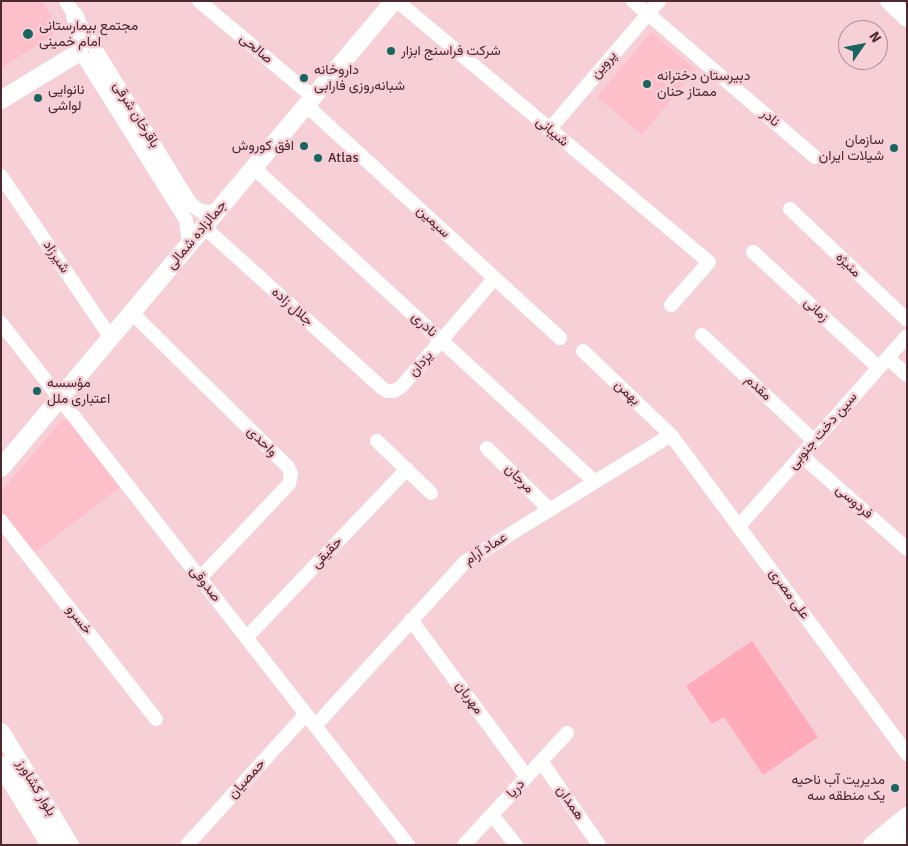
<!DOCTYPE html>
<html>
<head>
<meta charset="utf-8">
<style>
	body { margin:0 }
	#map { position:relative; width:908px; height:846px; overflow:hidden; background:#f6d0d6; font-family:Signika,sans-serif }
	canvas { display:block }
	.frame { position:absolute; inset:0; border:2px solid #4c282f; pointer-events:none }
	.north { position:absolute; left:838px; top:20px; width:50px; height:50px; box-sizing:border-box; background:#f6d0d6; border:1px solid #b28d93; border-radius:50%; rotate:57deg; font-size:14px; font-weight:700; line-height:20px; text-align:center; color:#4c282f }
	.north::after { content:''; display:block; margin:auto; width:18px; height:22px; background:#196560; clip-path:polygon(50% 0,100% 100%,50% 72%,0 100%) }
</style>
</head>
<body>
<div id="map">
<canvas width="908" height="846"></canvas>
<div class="frame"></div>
<div class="north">N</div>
</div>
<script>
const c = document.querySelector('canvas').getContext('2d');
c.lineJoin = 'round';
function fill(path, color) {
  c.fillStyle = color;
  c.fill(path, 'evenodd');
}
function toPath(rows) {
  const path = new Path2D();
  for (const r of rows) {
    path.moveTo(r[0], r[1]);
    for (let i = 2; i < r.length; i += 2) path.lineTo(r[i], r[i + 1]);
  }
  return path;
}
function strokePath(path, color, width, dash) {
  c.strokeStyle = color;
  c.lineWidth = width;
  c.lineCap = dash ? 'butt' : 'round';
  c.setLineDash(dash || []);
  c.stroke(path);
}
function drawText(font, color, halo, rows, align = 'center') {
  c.font = font + ' Signika,Vazirmatn,sans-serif';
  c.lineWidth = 5;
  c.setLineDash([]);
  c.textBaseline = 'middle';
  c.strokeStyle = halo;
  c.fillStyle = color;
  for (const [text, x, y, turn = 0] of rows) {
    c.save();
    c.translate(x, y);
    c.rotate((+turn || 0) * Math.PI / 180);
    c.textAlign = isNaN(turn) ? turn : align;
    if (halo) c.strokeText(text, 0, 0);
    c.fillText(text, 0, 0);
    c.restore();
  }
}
fill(toPath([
	[1,1,42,1,56,24,53,35,1,68],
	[651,32,696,70,642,135,597,97],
	[62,420,69,420,120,487,33,554,1,513,1,492]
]), '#fdc0ca');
fill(toPath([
	[752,641,818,737,763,775,724,717,712,724,686,686]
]), '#ffabba');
strokePath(toPath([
	[66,1,190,203,200,211,216,212],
	[199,1,313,97],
	[397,1,709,262,671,305],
	[633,1,815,157],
	[78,53,85,59,186,220,189,245],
	[306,105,560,338],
	[549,130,659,1],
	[254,168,595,482],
	[1,176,111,338],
	[790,209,907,320],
	[204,227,381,387,387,391,394,391,401,387,495,278],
	[753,252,879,368],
	[132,313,288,467,291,474,289,484,200,578],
	[1,323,408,845],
	[702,335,814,441],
	[583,351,671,435,907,754],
	[888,358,907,375],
	[377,441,431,493],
	[487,448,550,510],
	[802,456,907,549],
	[1,521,156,719],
	[739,526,907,336],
	[411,620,527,777],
	[247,637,407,469],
	[315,726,465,562,671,435],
	[541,761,599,845],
	[492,815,516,845],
	[187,845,306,714],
	[464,845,567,733]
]), '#fff', 14);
strokePath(toPath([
	[889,1,907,18],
	[1,100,78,53,82,40,75,16],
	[1,468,394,1],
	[1,732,70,845],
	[1,765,50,845],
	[872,845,907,816],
	[895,845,907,835]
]), '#fff', 18);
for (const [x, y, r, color] of [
	[28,34,6,"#196560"],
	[391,51,5,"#196560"],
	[304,78,5,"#196560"],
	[647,84,5,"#196560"],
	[38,98,5,"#196560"],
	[304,146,5,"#196560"],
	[894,148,5,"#196560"],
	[318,158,5,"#196560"],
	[37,391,5,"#196560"],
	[895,788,5,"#196560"]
]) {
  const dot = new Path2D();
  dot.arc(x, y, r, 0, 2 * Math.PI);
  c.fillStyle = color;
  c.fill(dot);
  strokePath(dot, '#f6d0d6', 2);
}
drawText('14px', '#4c282f', '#f6d0d6', [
	["مجتمع بیمارستانی",39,26],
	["امام خمینی",39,42],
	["شرکت فراسنج ابزار",401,51],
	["داروخانه",314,70],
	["شبانه‌روزی فارابی",314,86],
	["دبیرستان دخترانه",657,76],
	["ممتاز حنان",657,92],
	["نانوایی",48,90],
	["لواشی",48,106],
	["سازمان",884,140,"right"],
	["شیلات ایران",884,156,"right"],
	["افق کوروش",294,146,"right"],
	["Atlas",328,158],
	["مؤسسه",47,383],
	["اعتباری ملل",47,399],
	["مدیریت آب ناحیه",885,780,"right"],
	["یک منطقه سه",885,796,"right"]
], 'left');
drawText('14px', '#4c282f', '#f6d0d6', [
	["صالحی",256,49,40],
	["پروین",604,65,-49],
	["باقرخان شرقی",136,115,58],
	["نادر",770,118,40],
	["شیبانی",552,132,40],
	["سیمین",433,222,43],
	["جمالزاده شمالی",197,235,-50],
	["شیرزاد",56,257,56],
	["منیژه",848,265,44],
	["جلال زاده",292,307,42],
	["زمانی",816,310,43],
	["نادری",424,325,43],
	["یزدان",421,364,-49],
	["مقدم",758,388,43],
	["بهمن",627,393,44],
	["سین دخت جنوبی",823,431,-49],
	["واحدی",262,442,45],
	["مرجان",519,479,45],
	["فردوسی",854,502,41],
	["عماد آرام",486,549,-33],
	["حقیقی",327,553,-46],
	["صدوقی",205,584,52],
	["علی مصری",789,594,54],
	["خسرو",79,620,52],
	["مهربان",469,698,54],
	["حمصیان",247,779,-48],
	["بلوار کشاورز",36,788,59],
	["دریا",516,789,-48],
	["همدان",570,803,55]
]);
</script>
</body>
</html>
